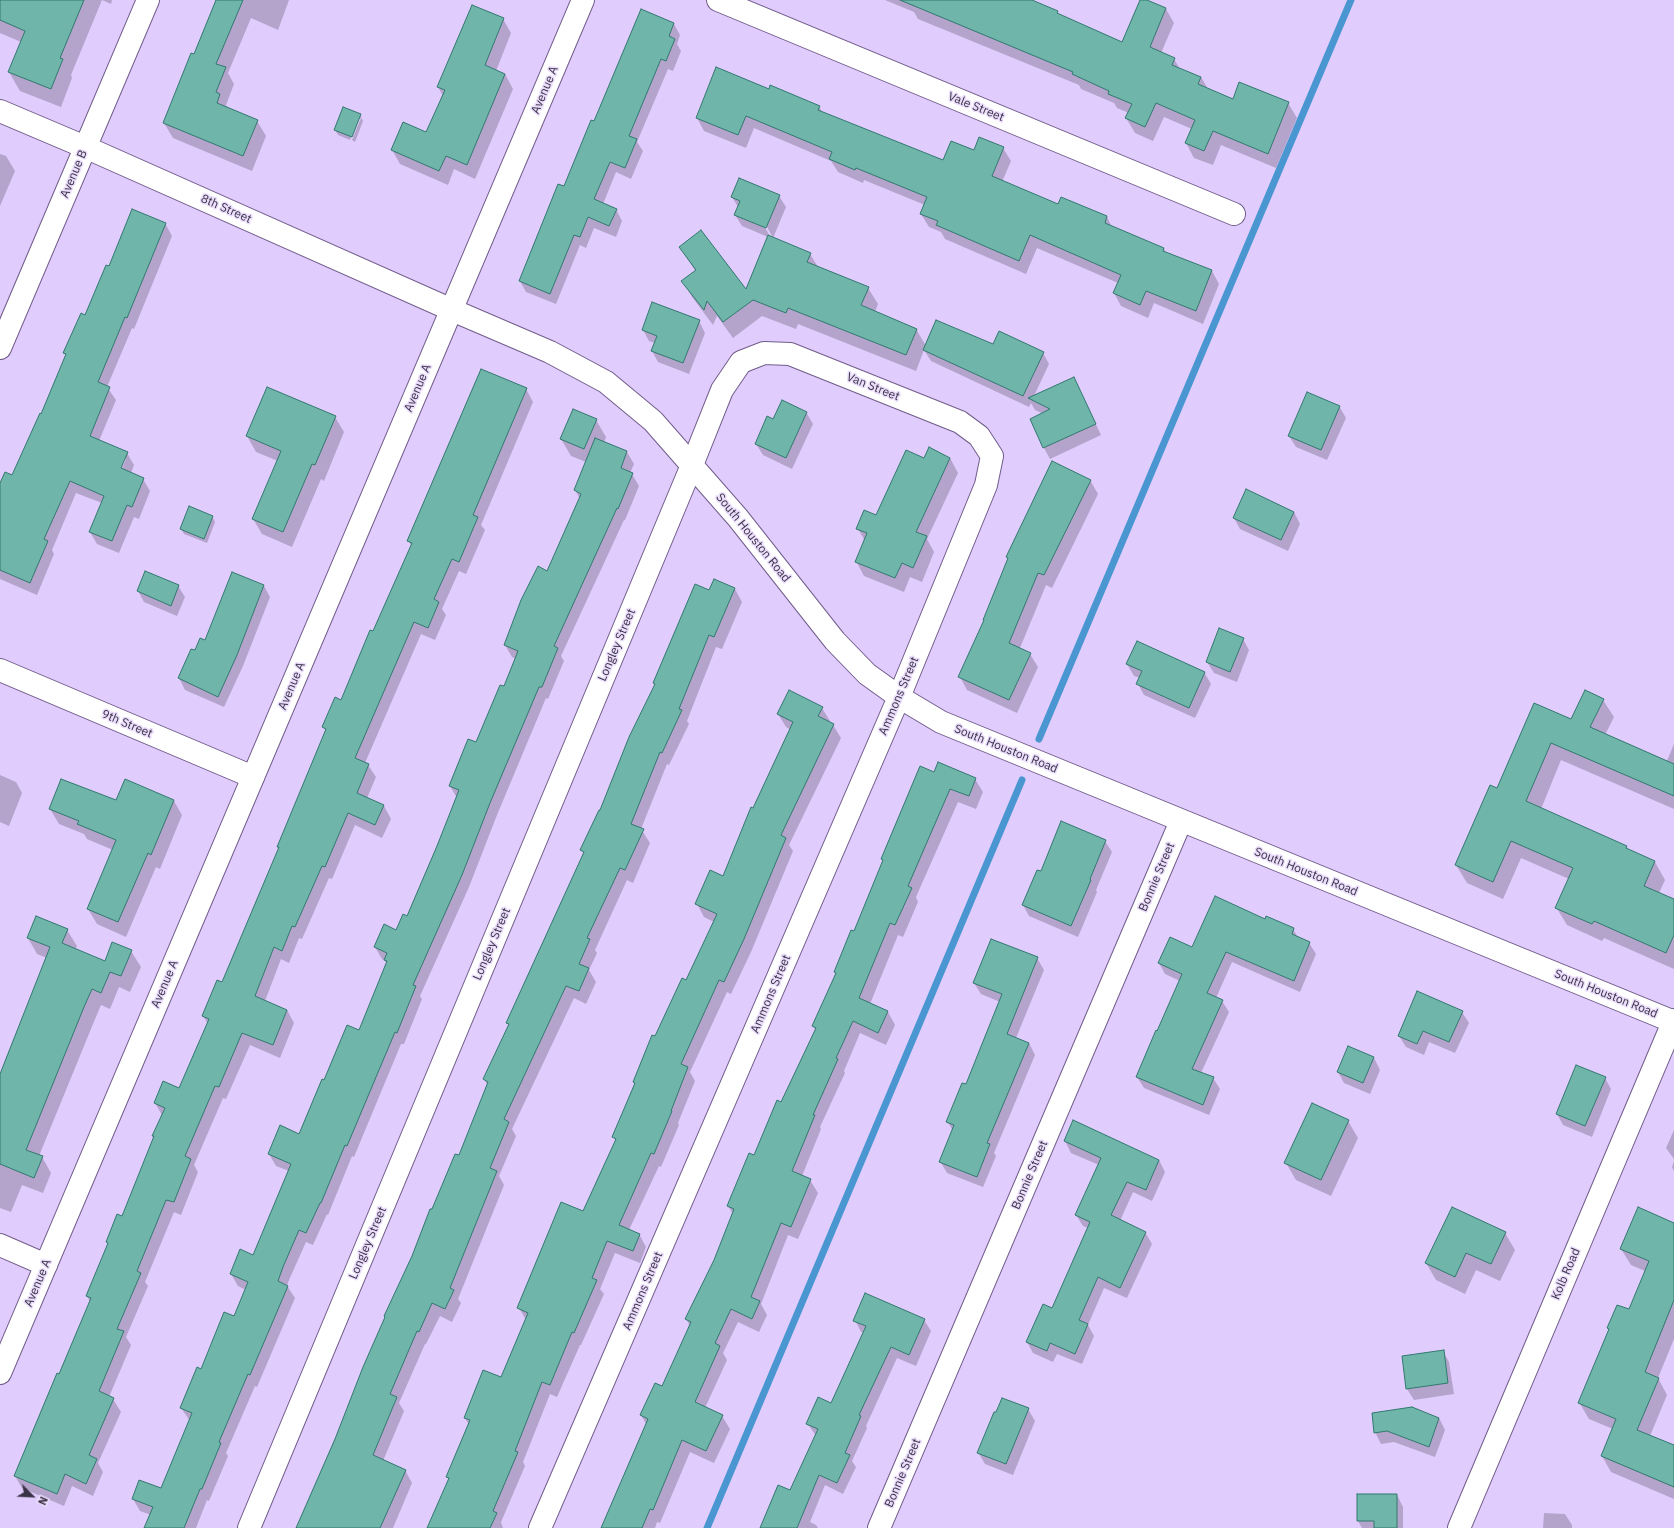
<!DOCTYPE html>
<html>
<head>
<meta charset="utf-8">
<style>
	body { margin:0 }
	#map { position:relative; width:1674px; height:1528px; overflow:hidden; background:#e1ccfe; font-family:"IBM Plex Sans",sans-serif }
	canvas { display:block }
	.north { position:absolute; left:12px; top:1476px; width:40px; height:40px; -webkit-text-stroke:3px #eaddfc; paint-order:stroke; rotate:114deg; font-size:11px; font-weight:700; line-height:16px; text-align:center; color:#3a3246 }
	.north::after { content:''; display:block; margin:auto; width:14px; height:18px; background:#3a3246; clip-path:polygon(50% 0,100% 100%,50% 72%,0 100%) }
</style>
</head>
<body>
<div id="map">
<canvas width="1674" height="1528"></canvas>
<div class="north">N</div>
</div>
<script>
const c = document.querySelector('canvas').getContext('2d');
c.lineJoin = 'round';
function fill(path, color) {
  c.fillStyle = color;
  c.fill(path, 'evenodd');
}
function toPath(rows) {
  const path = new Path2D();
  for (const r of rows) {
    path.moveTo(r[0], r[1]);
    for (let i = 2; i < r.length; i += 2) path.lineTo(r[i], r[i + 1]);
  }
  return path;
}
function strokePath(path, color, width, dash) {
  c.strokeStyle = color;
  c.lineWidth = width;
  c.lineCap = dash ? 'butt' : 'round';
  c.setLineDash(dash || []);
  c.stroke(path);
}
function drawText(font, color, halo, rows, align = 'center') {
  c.font = font + ' "IBM Plex Sans",sans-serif';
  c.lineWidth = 3;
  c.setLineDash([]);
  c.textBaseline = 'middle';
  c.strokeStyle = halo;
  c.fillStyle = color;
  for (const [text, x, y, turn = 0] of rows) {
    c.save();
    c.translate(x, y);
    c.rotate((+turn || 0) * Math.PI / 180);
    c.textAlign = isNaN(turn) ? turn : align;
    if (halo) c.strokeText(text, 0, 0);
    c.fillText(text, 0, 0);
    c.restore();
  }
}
fill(toPath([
	[0,0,102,0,71,75,72,78,61,107,20,91,9,72,21,42,0,33],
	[102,0,112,0,111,4],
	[218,0,289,0,278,30,251,18,228,73,234,84,226,105,228,108,257,121,266,136,252,171,173,138,164,123],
	[885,0,1029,0,1057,12,1059,15,1122,43,1141,0,1145,0,1166,9,1174,23,1161,53,1174,59,1180,69,1201,77,1208,89,1233,100,1288,103,1297,118,1276,168,1221,145,1213,165,1194,158,1186,143,1192,129,1164,117,1153,141,1135,133,1126,118,1129,113,1117,108,1114,103,1081,89,1079,85,918,19,914,12],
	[642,11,674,24,680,35,677,44,681,51,673,71,668,69,637,142,643,151,631,179,616,172,603,204,616,209,622,221,616,237,594,228,586,248,580,245,556,304,526,292,520,281,595,123],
	[503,19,511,33,496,71,505,74,513,89,475,179,454,169,448,185,400,164,392,150,427,133,443,96,438,87],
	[769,90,819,107,823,113,943,161,974,152,1003,148,1011,161,1002,182,1058,206,1107,217,1112,227,1164,249,1166,253,1212,271,1219,284,1203,324,1154,303,1148,318,1121,306,1114,293,1118,283,1037,248,1026,274,945,239,941,232,929,227,921,214,925,205,864,180,863,183,838,172,831,161,754,128,746,148,704,131,697,118],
	[360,115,363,121,355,142,352,140,361,118,359,118,350,140,338,135,335,130],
	[0,154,6,156,15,171,0,206],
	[779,196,786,207,773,238,765,223,763,224,771,238,810,254,818,267,868,288,878,304,875,312,916,329,926,346,993,345,1043,353,1049,364,1034,396,1074,378,1101,435,1050,459,1044,448,1044,414,1035,410,1031,403,1029,407,931,361,924,350,916,371,798,324,796,329,762,316,733,338,717,316,713,325,692,297,683,281,696,272,680,247,746,291,768,237,742,226,735,215,738,207,732,197],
	[165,223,172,236,134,329,132,328,107,387,116,400,99,441,127,453,134,465,131,473,143,479,150,491,139,519,134,517,119,553,97,544,90,532,102,503,76,493,52,550,54,554,37,595,0,579,0,486,12,476,42,416,66,356,65,353,109,267],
	[124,459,126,459,120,473,118,473],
	[699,321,705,333,689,374,658,362,652,351,655,343,649,341,643,330],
	[526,389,533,402,481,525,485,530,466,574,459,571,442,609,446,615,435,640,421,634,365,763,368,765,376,777,367,798,384,806,391,819,382,838,355,825,332,879,329,878,302,939,299,938,289,963,281,959,265,1001,287,1010,294,1023,280,1058,250,1045,226,1099,223,1098,194,1165,198,1172,181,1215,174,1212,145,1282,148,1286,126,1337,131,1345,109,1397,113,1399,121,1412,98,1463,103,1472,93,1496,72,1486,64,1506,22,1488,15,1476,60,1375,90,1302,87,1296,109,1245,107,1241,122,1217,154,1138,153,1136,162,1115,155,1103,180,1090,208,1024,203,1016,222,983,279,849,278,847,326,731,323,727,342,701,412,546,408,541],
	[1339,406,1346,418,1327,460,1296,447,1289,436],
	[806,412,813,424,792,469,763,455,756,444,774,420],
	[335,417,344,432,324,481,321,479,292,547,262,534,253,519,278,461,256,452,247,436],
	[596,420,606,437,604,443,627,452,634,464,630,473,632,474,639,486,625,520,624,520,561,656,564,661,548,699,546,698,497,815,469,887,420,996,422,999,404,1044,401,1044,354,1157,352,1156,328,1215,327,1214,313,1245,306,1242,289,1280,287,1286,295,1298,257,1387,255,1386,226,1453,228,1456,209,1501,207,1500,196,1528,146,1528,151,1515,140,1511,133,1499,161,1490,190,1421,181,1408,234,1317,246,1290,238,1286,231,1274,253,1256,289,1171,276,1166,269,1154,300,1135,325,1081,359,1031,387,964,385,961,382,959,375,947,396,931,407,917,457,798,450,786,477,744,504,688,516,659,512,657,505,645,547,572,580,499,575,490,586,462,571,456,561,439],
	[950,458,958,473,927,539,934,552,922,582,910,577,904,592,864,576,856,561,865,541,858,529,877,516,924,459],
	[1090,480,1098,494,1052,588,1046,585,1020,648,1030,654,1038,667,1017,713,967,690,960,677,985,621,1008,559,1007,557],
	[1294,512,1300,524,1288,551,1240,529,1234,518],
	[212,516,215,522,207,543,184,534,181,529],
	[178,586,185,597,177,616,144,602,138,591],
	[264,586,270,597,243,666,224,707,185,690,179,678,195,652],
	[735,589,742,602,722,649,716,647,687,721,689,724,669,765,667,764,641,829,650,843,633,883,627,880,595,950,597,953,589,970,596,982,586,1004,574,998,512,1129,516,1136,499,1176,504,1185,458,1299,461,1303,452,1322,440,1316,426,1344,425,1344,399,1403,404,1411,383,1461,405,1470,412,1483,393,1528,297,1528,432,1211,459,1157,488,1086,484,1079,509,1026,507,1023,584,854,582,850,601,812,655,685,654,683,709,591],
	[1243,639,1249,650,1237,682,1214,673,1207,662],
	[1127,664,1204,672,1211,684,1195,718,1144,695,1138,684,1140,678,1134,676],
	[1603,700,1614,717,1605,735,1667,761,1674,744,1674,809,1561,760,1541,809,1626,846,1628,850,1655,862,1665,880,1659,893,1674,900,1674,969,1604,938,1602,941,1567,925,1556,907,1569,879,1521,858,1503,899,1467,883,1456,865,1498,790,1571,720],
	[822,708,830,721,829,722,833,725,841,738,789,845,793,851,751,952,731,994,727,992,690,1072,695,1081,678,1123,679,1125,661,1167,659,1166,629,1230,639,1234,646,1247,640,1263,615,1253,600,1289,604,1294,581,1345,580,1345,557,1397,550,1394,523,1462,525,1466,501,1522,503,1528,428,1528,449,1480,447,1477,469,1425,465,1418,502,1378,526,1320,519,1308,584,1212,616,1142,614,1137,636,1084,634,1082,656,1037,686,981,714,922,704,917,697,904,723,877,753,809,791,730,786,727,778,714],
	[935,773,975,779,983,792,976,809,958,802,916,897,918,902,903,937,898,935,870,1004,888,1012,895,1025,886,1045,860,1033,844,1071,845,1073,820,1127,821,1129,802,1176,810,1180,818,1193,798,1239,788,1235,761,1304,767,1315,759,1332,738,1322,723,1353,727,1360,705,1408,722,1416,730,1429,714,1463,690,1452,660,1523,657,1522,655,1528,602,1528,646,1424,641,1415,662,1388,690,1326,686,1319,715,1260,733,1214,728,1206,782,1103,816,1031,813,1026,884,862,882,859],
	[0,775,16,782,22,793,9,826,0,822],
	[174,801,182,815,160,869,156,867,126,937,97,924,88,909,113,850,87,839,84,834,59,824,50,809,117,802],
	[1105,841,1112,852,1096,890,1097,892,1078,937,1029,916,1023,905,1041,873],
	[1265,920,1293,929,1299,939,1309,943,1316,954,1300,992,1232,962,1216,998,1222,1001,1229,1012,1201,1073,1213,1078,1220,1089,1209,1115,1144,1088,1137,1077,1180,981,1165,974,1159,963,1192,948],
	[67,930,77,946,75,950,106,962,131,951,141,967,130,992,119,987,110,1009,101,1005,93,1024,39,1156,42,1157,51,1173,43,1193,22,1185,11,1212,0,1208,0,1076,47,958,37,954,28,938],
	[1037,958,1044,970,1016,1038,1029,1043,1035,1055,994,1153,996,1156,983,1187,947,1173,940,1161,953,1131,947,1121,966,1086,1000,1002,981,994,974,983],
	[1462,1012,1469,1023,1455,1053,1429,1042,1424,1055,1406,1047,1399,1036],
	[1349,1047,1374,1058,1380,1070,1370,1094,1344,1083,1338,1072],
	[1605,1078,1611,1089,1592,1137,1563,1125,1557,1114],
	[1348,1121,1358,1138,1331,1196,1296,1180,1286,1163],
	[1674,1130,1674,1159,1666,1148],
	[1065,1141,1159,1160,1165,1172,1152,1201,1133,1192,1120,1221,1145,1232,1152,1244,1127,1298,1104,1288,1088,1325,1094,1336,1082,1364,1057,1354,1053,1362,1033,1353,1027,1342,1053,1309,1088,1228,1083,1226,1076,1215,1099,1165,1071,1153],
	[1674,1161,1674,1171,1672,1167],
	[1674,1224,1674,1339,1658,1378,1667,1395,1650,1436,1674,1446,1674,1499,1611,1472,1602,1456,1613,1429,1589,1419,1579,1402,1609,1331,1608,1328,1629,1311,1645,1271,1631,1265,1621,1249],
	[1505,1233,1515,1250,1500,1281,1476,1270,1465,1294,1436,1280,1426,1263],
	[855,1320,924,1320,931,1331,916,1366,897,1358,866,1426,867,1428,852,1461,856,1467,843,1494,825,1485,810,1522,816,1525,818,1528,762,1528,790,1491,816,1436,808,1424,831,1404,864,1333,861,1332],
	[1443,1351,1449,1362,1454,1394,1414,1400,1407,1389],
	[1028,1409,1035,1421,1013,1475,985,1464,978,1452],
	[1439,1418,1445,1430,1435,1457,1394,1442,1381,1444,1375,1432],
	[1397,1495,1403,1507,1403,1528,1362,1528,1358,1521],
	[1544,1513,1565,1514,1572,1525,1572,1528,1543,1528]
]), '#0003');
strokePath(toPath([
	[1039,739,1351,0],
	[707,1528,1022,780]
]), '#4a96d0', 7);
const building = toPath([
	[0,0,84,0,60,58,63,59,51,89,8,72,25,31,0,20,0,0],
	[216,0,243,0,216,64,226,67,216,92,220,94,217,103,258,120,243,156,163,123,191,53,194,54,216,0],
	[900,0,1032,0,1058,11,1057,13,1122,42,1140,0,1147,0,1166,8,1150,47,1175,58,1172,65,1201,77,1198,84,1233,99,1239,82,1289,102,1268,154,1213,131,1204,151,1185,143,1195,120,1156,103,1145,127,1125,118,1132,104,1108,94,1109,91,1072,74,1073,72,900,0],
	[472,5,504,18,485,65,505,74,467,165,446,156,439,171,391,150,403,122,426,132,445,90,437,87,472,5],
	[641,9,674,23,669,36,675,39,666,61,661,59,629,136,637,139,625,168,610,162,594,199,617,209,609,226,588,217,580,237,574,235,550,294,519,281,558,184,564,186,591,120,594,121,641,9],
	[716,67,769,89,770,85,820,106,818,110,943,160,951,141,974,150,979,137,1004,147,992,176,1058,204,1061,197,1107,216,1105,223,1164,248,1163,251,1212,270,1196,311,1146,291,1140,305,1113,293,1121,275,1030,235,1019,261,936,225,938,221,920,214,927,197,856,168,855,170,829,159,832,152,746,116,738,135,696,118,716,67],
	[343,107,361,114,352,137,334,130,343,107],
	[739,178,780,195,766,228,734,215,740,201,731,197,739,178],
	[132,209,166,223,127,318,125,317,98,382,110,387,90,436,128,452,121,468,144,478,132,507,127,505,112,541,89,532,104,496,70,481,44,539,48,541,30,583,0,570,0,483,5,472,12,475,40,413,41,414,66,354,63,353,81,313,85,315,106,265,109,266,132,209],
	[701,230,746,289,768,235,811,253,807,262,869,287,861,305,917,329,906,355,788,308,786,313,753,300,723,322,707,301,704,310,681,281,696,270,679,247,701,230],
	[652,302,700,320,683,363,651,351,657,336,642,330,652,302],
	[936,320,993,344,999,331,1044,352,1023,396,923,350,936,320],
	[481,369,527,388,473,515,478,517,459,562,452,559,434,599,439,602,428,628,414,622,355,758,369,764,357,793,384,805,375,825,348,813,325,867,322,866,295,927,292,926,282,951,274,947,255,996,287,1010,273,1045,242,1033,219,1087,215,1086,185,1156,191,1159,174,1202,166,1200,137,1271,141,1273,117,1329,124,1331,99,1391,114,1398,89,1455,97,1459,86,1484,65,1474,57,1494,14,1476,57,1373,59,1374,91,1298,86,1296,108,1243,106,1242,117,1214,122,1216,154,1136,152,1136,165,1108,154,1103,163,1081,179,1088,209,1019,202,1016,217,980,222,982,279,847,277,847,326,729,322,727,335,697,341,700,370,630,373,631,412,543,407,541,481,369],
	[1074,377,1096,424,1043,448,1030,419,1050,409,1028,398,1074,377],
	[267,387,336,416,315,465,312,464,283,532,252,519,281,451,246,436,267,387],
	[1307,392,1340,406,1321,450,1288,436,1307,392],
	[782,400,807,412,786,458,755,444,767,416,773,419,782,400],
	[573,409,597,419,584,449,560,439,573,409],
	[595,438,627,451,621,468,633,473,618,509,617,508,554,646,558,648,542,687,539,687,490,803,462,875,413,985,416,986,397,1033,395,1032,347,1146,345,1145,321,1203,320,1203,306,1233,299,1230,283,1267,278,1281,288,1286,250,1375,248,1374,219,1442,221,1443,202,1489,200,1489,184,1528,144,1528,153,1507,132,1499,139,1480,161,1488,192,1413,180,1408,197,1367,201,1369,224,1312,234,1316,248,1282,230,1274,240,1249,253,1255,291,1164,268,1154,280,1125,299,1134,322,1079,324,1080,347,1025,359,1030,387,961,384,960,387,953,374,947,384,924,396,930,403,914,407,916,437,846,459,790,449,786,468,739,476,742,500,685,504,686,518,651,504,645,521,600,538,566,547,571,581,494,574,490,595,438],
	[929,447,950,458,916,532,927,536,913,568,902,563,895,578,855,562,867,533,856,529,864,510,876,515,906,450,924,458,929,447],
	[1052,461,1091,480,1044,575,1038,573,1009,643,1031,653,1009,700,958,677,984,620,983,620,1008,558,1006,557,1052,461],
	[1246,489,1294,512,1281,540,1233,518,1246,489],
	[189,506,213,516,204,539,180,529,189,506],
	[145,571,179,585,171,606,137,591,145,571],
	[232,572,264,585,237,655,218,697,178,678,191,649,195,650,200,638,205,640,232,572],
	[714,579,735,588,714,637,709,635,679,709,682,710,662,753,660,752,631,824,644,829,625,870,620,868,587,938,590,939,579,964,589,968,579,991,566,986,504,1119,509,1122,490,1168,497,1171,450,1288,454,1290,445,1309,432,1303,419,1332,417,1331,390,1394,397,1397,373,1455,406,1470,380,1528,296,1528,335,1439,363,1367,385,1317,384,1316,412,1256,430,1209,432,1209,455,1154,459,1155,488,1082,483,1079,509,1024,506,1023,584,852,580,850,599,810,600,810,629,737,655,684,653,683,695,584,709,590,714,579],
	[1219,628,1244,638,1230,672,1206,662,1219,628],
	[1137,641,1205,672,1189,708,1136,684,1142,671,1126,664,1137,641],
	[789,690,823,707,818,716,834,724,781,835,786,838,744,939,724,982,719,980,681,1064,688,1067,671,1111,672,1111,654,1154,651,1153,619,1225,640,1234,633,1251,607,1241,592,1278,597,1280,574,1333,572,1332,550,1385,542,1382,515,1451,518,1452,493,1511,497,1513,490,1528,427,1528,449,1478,446,1477,470,1420,464,1418,483,1370,501,1377,528,1313,517,1308,561,1202,583,1211,616,1139,612,1137,635,1083,633,1082,652,1035,655,1036,682,978,686,980,717,914,695,904,710,870,723,876,751,807,753,808,793,722,777,714,789,690],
	[1585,690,1604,699,1590,727,1674,764,1674,796,1551,743,1526,801,1627,846,1626,848,1655,861,1644,886,1674,899,1674,935,1666,953,1594,921,1592,924,1555,908,1573,868,1511,841,1493,882,1455,865,1490,785,1497,788,1534,703,1571,719,1585,690],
	[938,762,976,778,969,796,950,789,908,886,912,888,895,925,890,923,859,998,888,1011,878,1033,853,1021,836,1058,838,1059,813,1115,815,1115,792,1171,811,1179,791,1227,781,1223,751,1297,760,1301,752,1319,731,1309,715,1343,720,1346,695,1402,723,1415,706,1451,682,1440,653,1510,650,1509,642,1528,601,1528,648,1419,640,1415,655,1383,662,1386,691,1322,685,1319,714,1260,734,1209,727,1206,749,1153,754,1155,777,1100,781,1102,816,1028,812,1026,836,973,834,972,851,930,854,931,883,860,881,859,920,766,934,772,938,762],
	[61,779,116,800,125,779,174,800,151,855,148,853,118,922,87,909,116,840,77,824,79,821,49,809,61,779],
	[1061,821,1106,840,1090,879,1091,880,1071,926,1022,905,1037,870,1041,871,1061,821],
	[1215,896,1265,919,1266,916,1294,928,1292,934,1310,942,1294,981,1226,952,1207,993,1223,1000,1192,1069,1214,1077,1203,1105,1136,1077,1156,1030,1157,1031,1182,974,1158,963,1170,937,1192,947,1215,896],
	[36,916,68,929,62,943,105,961,112,942,132,950,121,976,110,972,101,993,92,989,84,1007,26,1150,43,1156,34,1178,0,1164,0,1074,50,947,27,938,36,916],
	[991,939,1038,957,1007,1034,1029,1043,987,1143,990,1144,977,1177,939,1162,954,1125,946,1122,962,1083,966,1084,1002,994,973,983,991,939],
	[1417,991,1463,1011,1449,1042,1423,1031,1417,1044,1398,1036,1417,991],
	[1348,1046,1374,1057,1363,1083,1337,1072,1348,1046],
	[1576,1065,1606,1077,1585,1126,1556,1114,1576,1065],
	[1312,1103,1349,1120,1321,1180,1284,1163,1312,1103],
	[1073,1120,1159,1160,1146,1190,1127,1182,1111,1215,1146,1232,1120,1288,1098,1277,1079,1320,1088,1324,1075,1354,1050,1343,1047,1351,1026,1342,1043,1304,1052,1308,1090,1222,1075,1215,1101,1158,1064,1141,1073,1120],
	[1452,1207,1506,1232,1491,1264,1466,1253,1455,1277,1425,1263,1452,1207],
	[1638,1207,1674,1223,1674,1300,1645,1372,1659,1378,1637,1430,1674,1445,1674,1487,1601,1456,1616,1419,1578,1403,1609,1329,1607,1328,1617,1305,1629,1309,1649,1261,1620,1249,1638,1207],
	[865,1293,925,1319,909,1355,891,1347,859,1415,861,1416,845,1453,850,1455,837,1483,819,1475,797,1528,760,1528,778,1485,790,1490,818,1429,806,1424,818,1397,831,1403,866,1326,853,1321,865,1293],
	[1444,1350,1448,1383,1406,1389,1402,1356,1444,1350],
	[1002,1398,1029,1408,1006,1464,977,1453,994,1412,996,1412,1002,1398],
	[1412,1407,1439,1418,1429,1447,1387,1431,1374,1433,1372,1413,1412,1407],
	[1357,1494,1397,1494,1397,1528,1374,1528,1374,1521,1357,1521,1357,1494]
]);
fill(building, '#6fb5aa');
strokePath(building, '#31786e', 1);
const minor = toPath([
	[718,0,1234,214],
	[0,348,148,0],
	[0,670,253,777],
	[0,1245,46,1265],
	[249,1528,692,465,722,390,741,362,764,353,790,354,960,422,979,436,992,456,986,485,899,697,540,1528],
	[879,1528,1181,821],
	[1459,1528,1674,1020]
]);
const tertiary = toPath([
	[0,111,85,147,452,310,550,352,606,382,653,421,738,518,835,641,867,674,899,697,941,722,1674,1022],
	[0,1373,583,0]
]);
strokePath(minor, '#715d8a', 24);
strokePath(tertiary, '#715d8a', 24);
strokePath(minor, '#fff', 22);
strokePath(tertiary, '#fff', 22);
drawText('12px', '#3a3246', '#eaddfc', [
	["Avenue A",545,90,-67],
	["Vale Street",976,107,22],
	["Avenue B",74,174,-67],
	["8th Street",226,209,24],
	["Van Street",873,387,22],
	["Avenue A",418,388,-67],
	["South Houston Road",753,538,51],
	["Longley Street",617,645,-67],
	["Avenue A",292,686,-67],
	["Ammons Street",899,696,-67],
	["9th Street",127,724,23],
	["South Houston Road",1006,749,22],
	["South Houston Road",1306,872,22],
	["Bonnie Street",1157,877,-67],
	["Longley Street",492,944,-67],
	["Avenue A",165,984,-67],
	["Ammons Street",771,994,-67],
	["South Houston Road",1606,994,22],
	["Bonnie Street",1030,1175,-67],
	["Longley Street",368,1243,-67],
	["Kolb Road",1566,1274,-67],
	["Avenue A",38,1283,-67],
	["Ammons Street",643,1291,-67],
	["Bonnie Street",903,1473,-67]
]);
</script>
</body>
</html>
